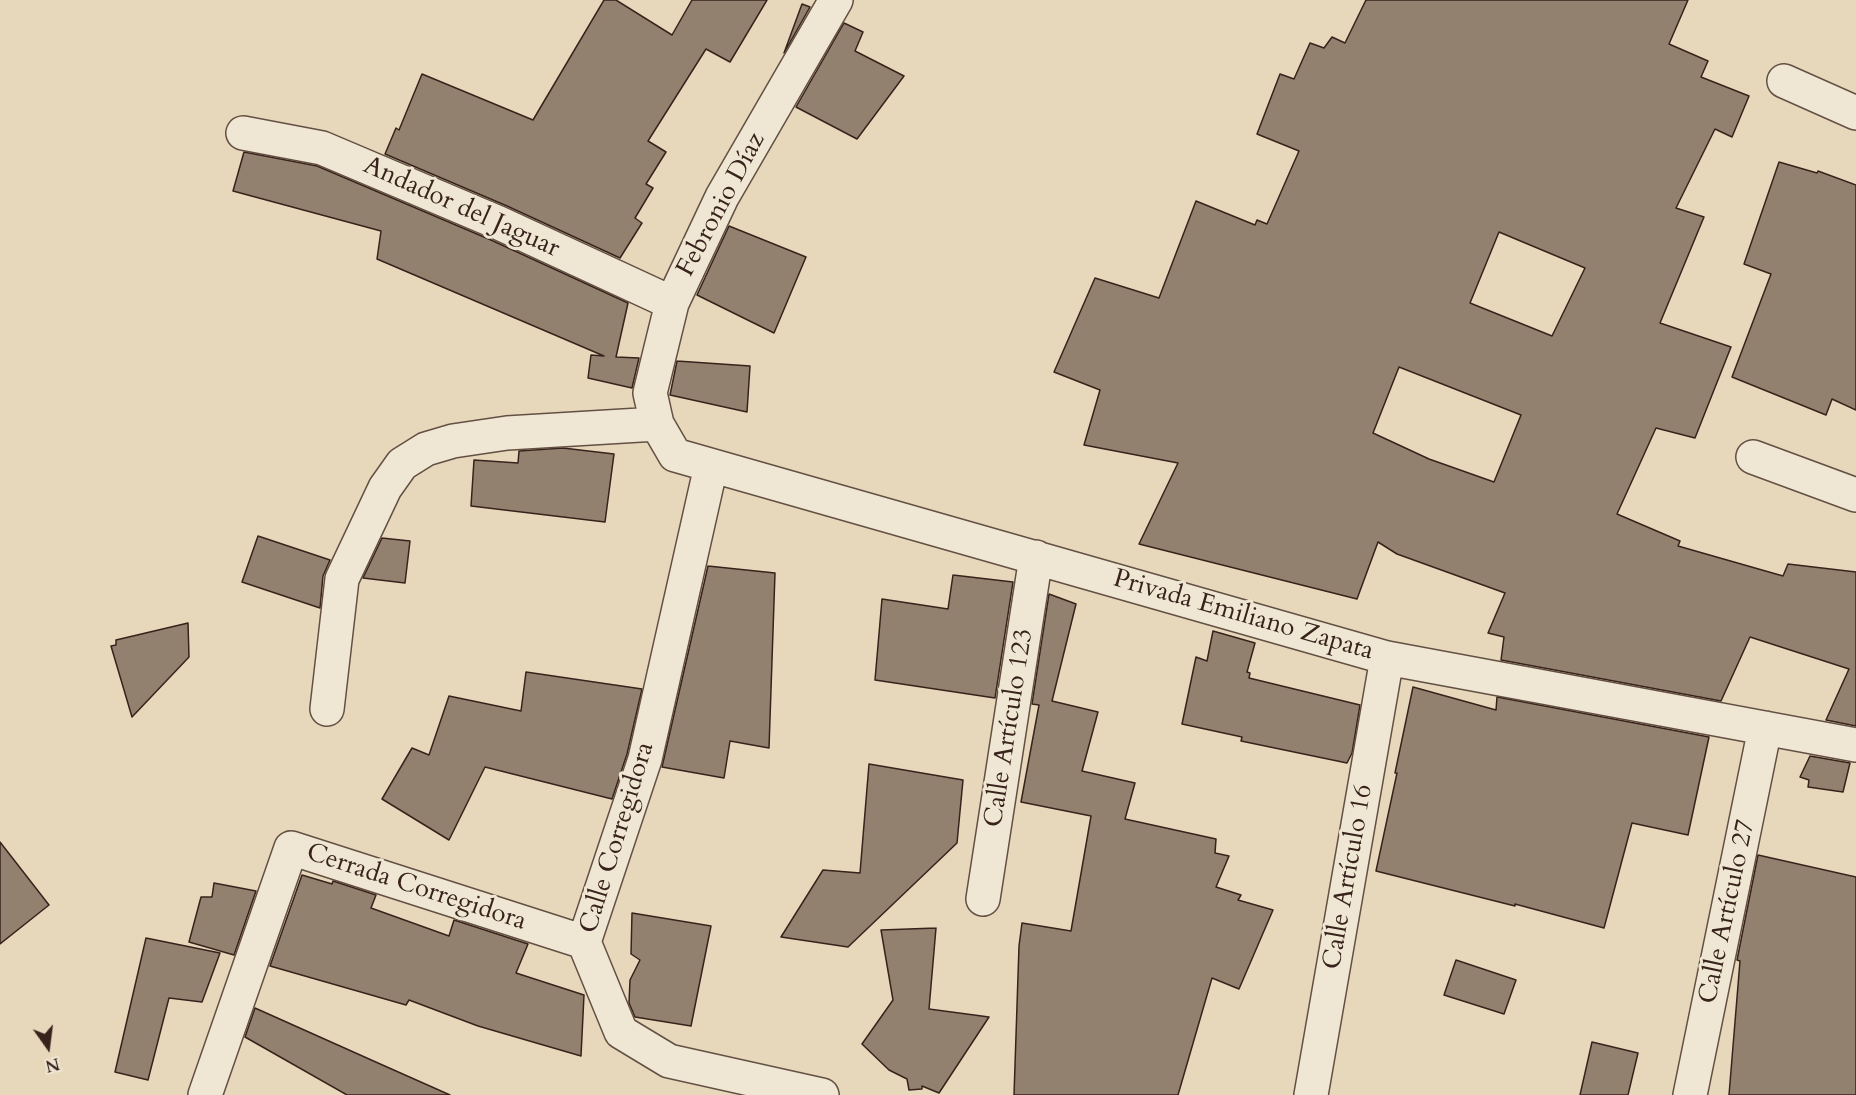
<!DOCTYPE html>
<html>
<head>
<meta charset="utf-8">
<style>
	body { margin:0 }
	#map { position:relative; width:1856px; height:1095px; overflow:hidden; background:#e7d8bc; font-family:Cardo,serif }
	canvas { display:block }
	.north { position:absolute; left:18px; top:1017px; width:60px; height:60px; -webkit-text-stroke:4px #efe6d3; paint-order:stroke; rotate:166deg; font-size:16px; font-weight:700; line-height:24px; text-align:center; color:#37231b }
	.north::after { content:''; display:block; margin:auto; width:21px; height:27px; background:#37231b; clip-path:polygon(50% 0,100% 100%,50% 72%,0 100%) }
</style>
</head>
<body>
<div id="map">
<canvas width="1856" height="1095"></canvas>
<div class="north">N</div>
</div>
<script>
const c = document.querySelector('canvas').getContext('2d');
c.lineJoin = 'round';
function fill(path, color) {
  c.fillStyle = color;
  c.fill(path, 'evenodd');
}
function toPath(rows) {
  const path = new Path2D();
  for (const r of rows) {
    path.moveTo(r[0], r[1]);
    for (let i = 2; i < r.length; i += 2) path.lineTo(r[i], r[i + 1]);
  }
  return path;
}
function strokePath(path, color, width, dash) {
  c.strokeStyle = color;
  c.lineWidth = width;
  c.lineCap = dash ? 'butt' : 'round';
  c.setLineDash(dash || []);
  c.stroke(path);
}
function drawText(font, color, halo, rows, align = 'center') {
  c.font = font + ' Cardo,serif';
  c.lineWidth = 6;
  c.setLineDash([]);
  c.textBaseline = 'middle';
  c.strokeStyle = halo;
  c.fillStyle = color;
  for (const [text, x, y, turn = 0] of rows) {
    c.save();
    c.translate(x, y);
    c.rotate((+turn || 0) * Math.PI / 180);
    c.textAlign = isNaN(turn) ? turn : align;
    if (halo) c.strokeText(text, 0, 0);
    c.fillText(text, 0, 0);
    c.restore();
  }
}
const building = toPath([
	[604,0,616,0,672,35,692,0,767,0,730,62,706,49,648,141,666,152,646,184,653,188,635,218,642,223,620,258,507,206,385,154,396,128,399,130,422,74,533,120,604,0],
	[1366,0,1688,0,1669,44,1708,61,1701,77,1749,96,1732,137,1715,129,1676,208,1704,217,1660,323,1731,347,1695,438,1656,428,1617,514,1680,541,1678,546,1783,576,1788,564,1856,572,1856,726,1826,720,1849,669,1750,637,1721,701,1501,660,1504,637,1488,633,1505,593,1397,554,1378,542,1357,599,1139,544,1178,463,1084,445,1100,390,1054,372,1095,278,1159,298,1196,201,1255,225,1257,220,1267,224,1299,151,1257,134,1280,74,1294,79,1310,43,1324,48,1332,37,1345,43,1366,0],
	[1499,232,1585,268,1552,336,1470,303,1499,232],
	[1399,367,1521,415,1494,482,1429,459,1373,433,1399,367],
	[802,4,810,7,784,53,802,4],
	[844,23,863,32,855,51,904,76,857,139,796,107,844,23],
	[244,152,317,166,491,240,628,303,616,357,639,358,632,388,588,378,591,355,604,356,377,259,381,231,233,191,244,152],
	[1779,162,1817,173,1818,171,1856,185,1856,410,1832,399,1826,415,1732,377,1771,274,1744,264,1779,162],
	[729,226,806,257,774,333,697,295,729,226],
	[677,361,750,366,747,412,670,395,677,361],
	[563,448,614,454,605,522,471,506,474,460,518,463,519,451,563,448],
	[258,536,330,560,323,576,320,608,242,582,258,536],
	[382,538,410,541,405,583,363,578,382,538],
	[708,566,775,573,769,748,730,741,724,778,662,767,708,566],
	[953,575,1013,582,995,698,875,680,882,599,948,609,953,575],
	[1049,594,1076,604,1052,701,1098,712,1082,771,1135,783,1125,819,1216,839,1215,853,1229,856,1216,887,1241,895,1238,900,1273,910,1239,989,1212,978,1178,1095,1014,1095,1019,946,1022,923,1071,931,1091,816,1021,802,1039,705,1032,704,1049,594],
	[188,623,189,657,132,717,111,646,116,645,116,640,188,623],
	[1213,631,1255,643,1247,672,1250,673,1249,678,1360,705,1352,753,1347,763,1241,741,1242,737,1182,724,1196,657,1207,661,1213,631],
	[526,672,642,689,627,754,612,799,485,767,449,840,382,799,412,748,429,755,449,696,521,711,526,672],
	[1413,687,1496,710,1497,697,1709,737,1688,835,1632,823,1604,928,1515,904,1515,906,1376,871,1397,773,1395,773,1413,687],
	[1810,756,1850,763,1843,792,1808,787,1809,780,1800,777,1810,756],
	[869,764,963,780,957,843,848,947,781,937,823,870,860,873,869,764],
	[0,842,49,905,0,944,0,842],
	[1758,855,1856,877,1856,1095,1729,1095,1740,961,1737,960,1758,855],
	[302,875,332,884,333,881,376,895,371,908,449,936,454,920,528,944,516,973,584,995,581,1056,478,1026,409,1000,406,1005,270,966,302,875],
	[214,883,256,891,234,955,189,942,201,897,212,897,214,883],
	[632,913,711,926,691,1026,635,1017,629,1003,630,980,640,960,631,954,632,913],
	[936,928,929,1009,989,1017,939,1093,922,1086,922,1089,909,1090,907,1079,889,1070,862,1044,893,1000,881,930,936,928],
	[146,938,220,953,202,1002,169,998,148,1080,115,1072,146,938],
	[1456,960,1516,980,1504,1014,1444,995,1456,960],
	[255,1008,378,1063,450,1095,347,1095,245,1037,255,1008],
	[1592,1042,1638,1053,1628,1095,1580,1095,1592,1042]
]);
fill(building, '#93816f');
strokePath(building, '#37231b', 1.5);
const minor = toPath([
	[836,0,722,197,672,303,650,393,657,424,675,455,1387,658,1856,745],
	[1784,81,1856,113],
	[243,133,322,148,499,223,672,303],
	[1753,457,1856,495],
	[711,466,645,759,584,942,621,1032,669,1061,822,1095],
	[327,709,342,579,385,488,402,464,426,449,453,441,507,433,657,424],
	[983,899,1036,557],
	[205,1095,291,848,584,942],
	[1311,1095,1387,658],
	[1690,1095,1765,728]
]);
strokePath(minor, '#635043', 36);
strokePath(minor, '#efe6d3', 33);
drawText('26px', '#37231b', '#efe6d3', [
	["Febronio Díaz",722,205,-62],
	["Andador del Jaguar",461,208,24],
	["Privada Emiliano Zapata",1243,616,16],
	["Calle Artículo 123",1010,728,-81],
	["Calle Corregidora",618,838,-73],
	["Calle Artículo 16",1349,877,-80],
	["Cerrada Corregidora",416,888,18],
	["Calle Artículo 27",1728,912,-78]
]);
</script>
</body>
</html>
